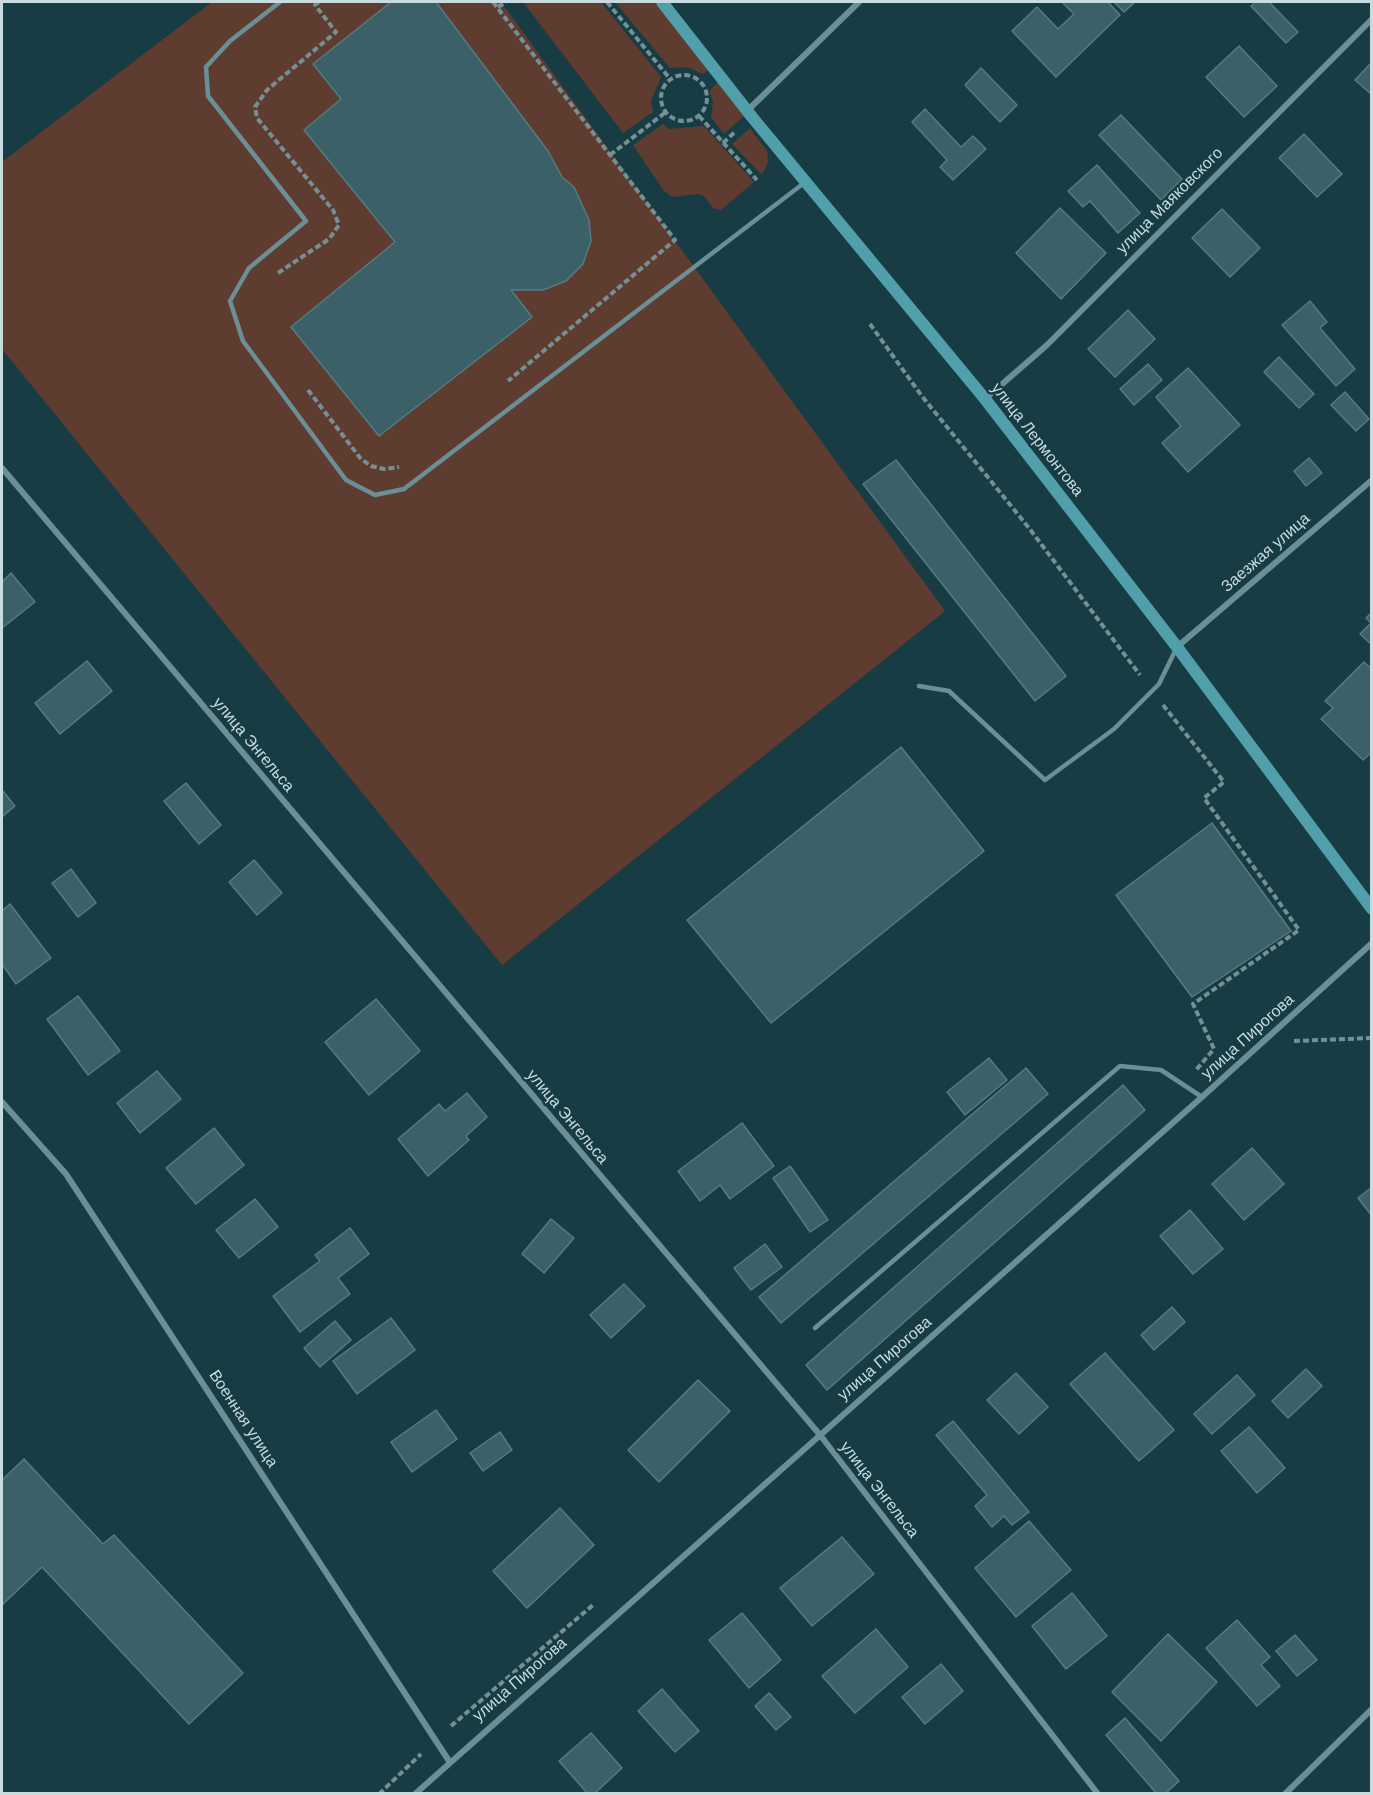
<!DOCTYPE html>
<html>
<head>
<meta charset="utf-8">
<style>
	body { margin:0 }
	#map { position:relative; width:1373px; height:1795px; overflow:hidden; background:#183c43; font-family:Arial,sans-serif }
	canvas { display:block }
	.frame { position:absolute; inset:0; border:3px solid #c8dbdf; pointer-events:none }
</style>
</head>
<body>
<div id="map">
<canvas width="1373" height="1795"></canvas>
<div class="frame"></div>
</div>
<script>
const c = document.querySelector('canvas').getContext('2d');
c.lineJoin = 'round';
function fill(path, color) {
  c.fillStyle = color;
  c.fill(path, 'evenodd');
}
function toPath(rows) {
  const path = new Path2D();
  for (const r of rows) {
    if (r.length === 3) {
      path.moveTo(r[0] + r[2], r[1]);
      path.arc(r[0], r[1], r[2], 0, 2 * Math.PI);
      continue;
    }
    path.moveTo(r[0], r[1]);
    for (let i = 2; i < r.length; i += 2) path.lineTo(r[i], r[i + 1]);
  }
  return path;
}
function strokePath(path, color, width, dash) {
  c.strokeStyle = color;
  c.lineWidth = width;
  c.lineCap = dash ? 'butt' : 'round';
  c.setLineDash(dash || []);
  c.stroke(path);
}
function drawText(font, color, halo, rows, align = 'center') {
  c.font = font + ' Arial,sans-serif';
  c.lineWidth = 5;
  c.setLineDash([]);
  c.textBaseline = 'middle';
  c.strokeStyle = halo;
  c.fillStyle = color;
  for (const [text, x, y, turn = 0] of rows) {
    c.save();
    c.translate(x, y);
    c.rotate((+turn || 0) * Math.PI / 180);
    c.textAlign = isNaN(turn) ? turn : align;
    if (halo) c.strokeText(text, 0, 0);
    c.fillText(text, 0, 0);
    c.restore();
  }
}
fill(toPath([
	[212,2,501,2,945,611,502,965,2,349,2,162],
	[523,2,601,2,661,77,651,101,653,112,623,133],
	[615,2,655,2,710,69,703,74,687,67,670,68],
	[718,82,744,116,724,134,711,117,713,101,709,91],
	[663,124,669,129,704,126,754,182,721,210,713,208,704,196,698,194,672,197,664,191,633,145],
	[750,128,767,151,768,162,762,175,732,144]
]), '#5e3c2f');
const building = toPath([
	[391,2,436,2,548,151,562,177,574,187,589,220,591,241,583,264,566,281,543,290,511,290,532,317,379,436,291,327,395,242,304,130,341,99,313,64,391,2],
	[1062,2,1108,2,1120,15,1056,77,1012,31,1037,7,1058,29,1074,14,1062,2],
	[1114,2,1135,2,1124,12,1114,2],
	[1256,2,1269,2,1298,32,1286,43,1251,6,1256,2],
	[1239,46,1277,86,1244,117,1206,77,1239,46],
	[1372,62,1372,95,1355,80,1372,62],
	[981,68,1017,105,1000,122,965,85,981,68],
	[925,109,961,147,973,136,986,149,953,180,940,167,947,160,912,122,925,109],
	[1121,115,1182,179,1161,200,1099,135,1121,115],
	[1304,134,1342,174,1317,197,1279,158,1304,134],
	[1097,165,1140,213,1118,233,1090,201,1083,207,1068,191,1097,165],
	[1060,208,1106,253,1061,299,1016,253,1060,208],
	[1222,209,1260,248,1230,277,1192,238,1222,209],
	[1310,301,1327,322,1320,328,1355,369,1336,386,1282,325,1310,301],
	[1128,310,1155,339,1115,377,1088,349,1128,310],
	[1279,357,1314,394,1299,408,1264,372,1279,357],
	[1148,364,1162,380,1134,405,1120,389,1148,364],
	[1188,368,1240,425,1188,472,1162,443,1181,426,1156,397,1188,368],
	[1345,392,1369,419,1356,431,1331,405,1345,392],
	[1309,458,1322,473,1306,486,1294,471,1309,458],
	[896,460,1066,676,1035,701,863,484,896,460],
	[11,573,35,602,2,628,2,582,11,573],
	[1372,612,1372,645,1360,634,1371,623,1366,618,1372,612],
	[87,661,112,691,60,734,35,703,87,661],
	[1364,662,1372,669,1372,752,1363,760,1321,719,1333,708,1325,701,1364,662],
	[901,747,984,851,771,1023,687,920,901,747],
	[186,783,221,825,199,844,164,801,186,783],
	[2,790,15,806,2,817,2,790],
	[1212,823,1291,931,1192,997,1116,895,1212,823],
	[254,860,282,893,257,915,229,882,254,860],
	[71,869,96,903,78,917,52,883,71,869],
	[10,904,51,958,16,984,2,964,2,911,10,904],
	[78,996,120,1051,88,1075,47,1019,78,996],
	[376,999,420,1051,369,1095,325,1042,376,999],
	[989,1058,1007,1080,965,1115,947,1092,989,1058],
	[1026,1068,1048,1094,781,1323,759,1297,1026,1068],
	[157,1071,181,1099,140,1133,117,1103,157,1071],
	[1123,1085,1145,1110,827,1390,806,1365,1123,1085],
	[467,1093,487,1117,466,1136,469,1140,428,1176,398,1139,439,1104,445,1111,467,1093],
	[742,1123,774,1166,730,1199,720,1185,700,1201,678,1171,742,1123],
	[214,1128,244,1165,196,1204,166,1168,214,1128],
	[1252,1148,1284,1184,1244,1220,1212,1184,1252,1148],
	[790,1166,828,1220,810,1232,773,1178,790,1166],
	[1372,1187,1372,1216,1358,1198,1372,1187],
	[255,1199,278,1227,239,1258,216,1230,255,1199],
	[1190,1210,1223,1249,1193,1274,1160,1236,1190,1210],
	[551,1219,574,1238,544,1273,522,1254,551,1219],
	[350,1228,369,1254,338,1278,350,1294,300,1332,273,1296,320,1261,315,1255,350,1228],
	[765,1244,782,1267,751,1290,734,1268,765,1244],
	[624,1284,645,1306,611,1338,590,1315,624,1284],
	[1172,1307,1185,1322,1154,1350,1141,1335,1172,1307],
	[391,1318,415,1350,357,1394,333,1361,391,1318],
	[335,1321,351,1340,320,1367,304,1348,335,1321],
	[1105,1353,1174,1430,1139,1461,1070,1384,1105,1353],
	[1306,1369,1322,1386,1288,1418,1272,1401,1306,1369],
	[1016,1373,1048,1407,1019,1434,987,1400,1016,1373],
	[1237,1375,1255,1395,1212,1434,1194,1414,1237,1375],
	[698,1380,730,1411,659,1482,628,1450,698,1380],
	[436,1410,457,1439,412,1472,391,1442,436,1410],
	[953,1421,1029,1512,1012,1525,1004,1516,992,1527,975,1506,987,1495,936,1435,953,1421],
	[1249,1427,1285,1468,1257,1493,1221,1451,1249,1427],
	[500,1432,512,1450,483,1471,470,1453,500,1432],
	[24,1459,103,1544,114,1535,243,1673,189,1724,42,1567,2,1605,2,1480,24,1459],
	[560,1508,594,1545,527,1608,493,1571,560,1508],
	[1029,1521,1071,1570,1016,1617,975,1568,1029,1521],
	[842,1537,874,1574,812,1626,780,1588,842,1537],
	[1072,1593,1107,1636,1066,1669,1032,1626,1072,1593],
	[742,1613,781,1660,749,1688,709,1640,742,1613],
	[1237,1620,1270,1657,1261,1665,1280,1686,1257,1706,1206,1648,1237,1620],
	[876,1629,908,1667,855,1713,822,1676,876,1629],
	[1168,1634,1217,1682,1161,1741,1112,1692,1168,1634],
	[1295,1635,1317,1660,1297,1676,1276,1651,1295,1635],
	[941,1664,963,1691,925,1724,902,1697,941,1664],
	[662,1689,699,1731,675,1752,638,1711,662,1689],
	[769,1693,791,1717,776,1730,755,1706,769,1693],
	[1125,1718,1179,1781,1165,1794,1157,1794,1106,1735,1125,1718],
	[591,1733,622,1768,594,1794,588,1794,559,1761,591,1733]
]);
fill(building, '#3c6067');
strokePath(building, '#567b82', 1.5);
strokePath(toPath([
	[493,2,675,240,508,381],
	[607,2,671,80],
	[498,7,506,2],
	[684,98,23],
	[699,116,757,180],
	[723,143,736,131],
	[610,155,666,112],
	[278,273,329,239,339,225,333,210,257,118,255,107,267,90,336,32,315,5,319,2],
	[870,324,921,395,1029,528,1140,675],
	[308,390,361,459,371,466,384,469,399,467],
	[1163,705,1224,782,1204,798,1299,930,1193,1004,1214,1049,1196,1070],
	[1294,1041,1372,1038],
	[451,1726,593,1605],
	[379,1794,421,1754]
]), '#759095', 4, [6, 3]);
strokePath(toPath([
	[280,2,230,41,206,67,208,96,306,221,249,268,230,301,243,341,346,480,375,495,404,489,804,183],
	[919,686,949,691,1045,780,1114,729,1159,684,1176,649],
	[815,1328,1120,1066,1161,1070,1202,1097]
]), '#6a8f96', 4.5);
strokePath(toPath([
	[747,111,859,2],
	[985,399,1047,345,1372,19],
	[2,468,820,1435,1098,1794],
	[1177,647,1372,480],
	[2,1102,66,1174,449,1761],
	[415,1794,1202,1097,1372,943],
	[1285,1794,1372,1709]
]), '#6a8f96', 6);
strokePath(toPath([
	[662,2,752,117,985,399,1177,647,1372,909]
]), '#519fab', 12);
drawText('16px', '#c8dbdf', '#183c43', [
	["улица Маяковского",1170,201,-45],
	["улица Лермонтова",1037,440,52],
	["Заезжая улица",1266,553,-41],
	["улица Энгельса",253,745,50],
	["улица Пирогова",1248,1037,-42],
	["улица Энгельса",567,1117,50],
	["улица Пирогова",885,1359,-41],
	["Военная улица",243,1419,57],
	["улица Энгельса",879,1490,52],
	["улица Пирогова",520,1680,-41]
]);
</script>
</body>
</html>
